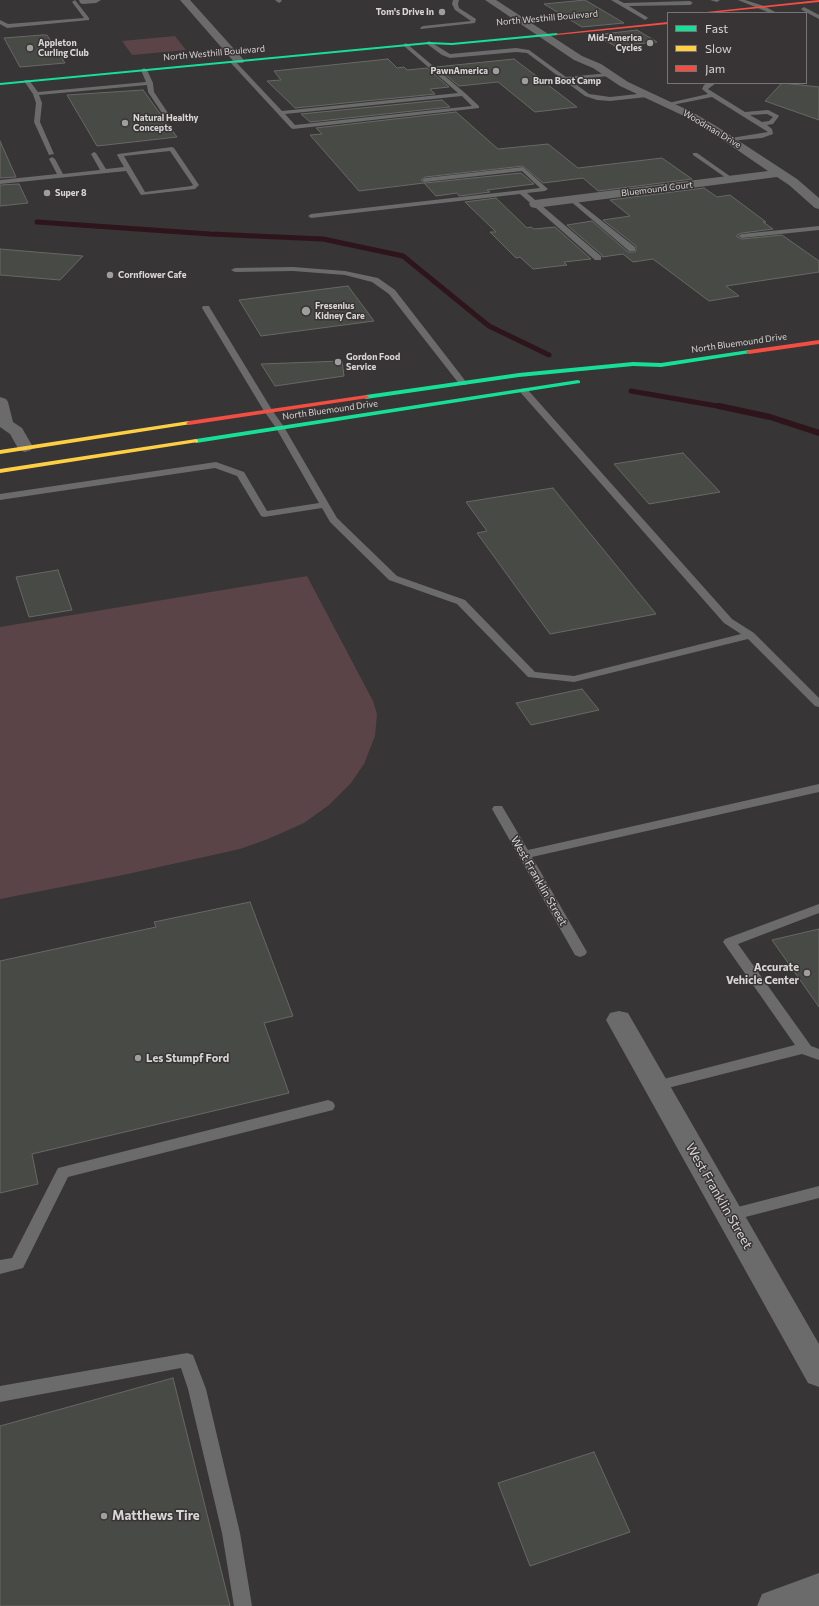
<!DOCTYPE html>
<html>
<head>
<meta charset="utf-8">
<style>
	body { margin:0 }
	#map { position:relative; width:819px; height:1606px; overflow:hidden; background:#373536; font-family:Commissioner,sans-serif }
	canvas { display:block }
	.legend { position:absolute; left:667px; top:12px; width:140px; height:72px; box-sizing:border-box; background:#383435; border:1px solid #787475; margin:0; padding:5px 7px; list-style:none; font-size:12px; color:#d8d5d5 }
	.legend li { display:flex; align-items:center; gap:8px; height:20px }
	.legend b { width:20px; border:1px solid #787475 }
</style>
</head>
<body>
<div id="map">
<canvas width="819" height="1606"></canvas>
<ul class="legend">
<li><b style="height:5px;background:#16e098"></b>Fast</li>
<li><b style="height:5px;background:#ffcf43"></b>Slow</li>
<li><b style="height:5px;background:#f24e42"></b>Jam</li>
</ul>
</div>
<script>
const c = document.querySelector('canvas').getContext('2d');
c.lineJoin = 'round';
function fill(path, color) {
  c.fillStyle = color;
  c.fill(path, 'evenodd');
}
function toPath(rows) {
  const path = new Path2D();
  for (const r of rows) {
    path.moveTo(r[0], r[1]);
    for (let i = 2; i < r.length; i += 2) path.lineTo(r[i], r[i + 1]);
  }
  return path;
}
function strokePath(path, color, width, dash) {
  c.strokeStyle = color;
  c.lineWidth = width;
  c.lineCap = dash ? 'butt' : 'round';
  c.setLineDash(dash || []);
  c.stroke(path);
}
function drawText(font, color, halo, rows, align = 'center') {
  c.font = font + ' Commissioner,sans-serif';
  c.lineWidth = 3;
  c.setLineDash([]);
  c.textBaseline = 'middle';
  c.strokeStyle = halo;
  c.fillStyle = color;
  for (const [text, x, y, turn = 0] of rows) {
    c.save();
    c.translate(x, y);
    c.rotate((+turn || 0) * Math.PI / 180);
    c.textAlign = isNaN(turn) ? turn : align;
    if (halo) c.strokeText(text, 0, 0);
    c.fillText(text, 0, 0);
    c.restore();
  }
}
fill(toPath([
	[175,36,186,50,132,55,122,41],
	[307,576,373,701,377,714,375,736,364,764,351,783,329,805,304,823,268,839,240,849,123,875,0,899,0,627]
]), '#5a4448');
strokePath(toPath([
	[37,222,210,234,323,239,403,256,489,326,549,355],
	[631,391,723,407]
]), '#2d151b', 5);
strokePath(toPath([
	[719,406,770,417,819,433]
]), '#2d151b', 6);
const building = toPath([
	[585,0,624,23,582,27,544,4,585,0],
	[637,30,657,42,615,46,595,35,637,30],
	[42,35,47,35,65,63,20,67,4,38,42,35],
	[388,59,397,68,404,67,407,70,427,68,449,87,430,89,435,94,295,108,267,81,281,80,274,71,388,59],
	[514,59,577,107,535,112,498,82,459,86,436,67,514,59],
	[782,83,819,87,819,120,765,101,782,83],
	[143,90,177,137,97,146,67,95,143,90],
	[442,100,450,107,310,122,301,114,442,100],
	[456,112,498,149,548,144,578,168,662,158,692,179,598,191,583,178,543,183,523,166,425,177,421,180,425,183,521,173,534,184,487,190,490,192,459,196,457,193,436,196,424,183,359,191,310,135,322,134,316,128,456,112],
	[0,141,16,177,0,178,0,141],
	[19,184,28,203,0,206,0,185,19,184],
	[704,188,717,197,730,195,766,222,763,222,773,229,742,233,737,235,737,237,742,239,782,235,819,261,819,272,726,286,739,296,709,301,653,259,633,262,623,254,602,257,602,255,567,225,592,221,628,252,635,252,636,251,636,246,603,220,630,216,610,200,704,188],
	[496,198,527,228,531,227,534,229,555,227,591,259,564,262,567,265,533,269,520,257,516,258,490,232,496,232,465,202,496,198],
	[0,249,83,256,60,280,0,275,0,249],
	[348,286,374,321,261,336,239,300,348,286],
	[342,361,344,376,275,386,261,364,342,361],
	[683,453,720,492,649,504,614,464,683,453],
	[553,488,656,614,550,634,477,533,487,531,466,502,553,488],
	[58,570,72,610,29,617,16,577,58,570],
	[582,689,599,710,531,725,516,703,582,689],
	[250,902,293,1016,264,1023,289,1093,32,1154,38,1184,0,1193,0,961,156,927,154,922,250,902],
	[819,929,819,1007,772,940,819,929],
	[173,1378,230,1606,0,1606,0,1426,173,1378],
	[594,1452,630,1532,530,1566,498,1483,594,1452]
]);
fill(building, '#484a45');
strokePath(building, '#686867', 1);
fill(toPath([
	[75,0,89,18,89,20,7,28,0,24,0,20,8,24,84,18,72,2,75,0],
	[275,0,281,0,282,1,279,3,275,0],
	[453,0,459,0,458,4,459,8,476,19,475,23,421,29,420,28,423,26,471,21,455,10,452,4,453,0],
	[611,0,618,0,624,3,690,1,693,3,690,5,629,6,647,17,648,18,645,20,611,0],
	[710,0,720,0,717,2,710,0],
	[738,0,745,0,764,6,777,13,770,13,738,0],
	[804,7,819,15,819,19,802,10,801,9,804,7],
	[429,41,450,54,516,48,529,50,566,77,610,73,611,74,608,76,570,80,589,94,610,97,647,93,650,95,647,97,610,101,597,100,585,96,527,53,516,52,450,58,442,55,427,44,426,43,429,41],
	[406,43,465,93,479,106,479,108,293,129,291,128,230,62,235,61,282,111,458,93,404,46,404,44,406,43],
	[462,96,472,106,295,125,285,114,462,96],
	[144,68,147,70,153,83,154,92,168,113,167,114,162,113,148,92,147,85,39,95,42,103,40,122,54,154,49,155,34,122,36,103,33,94,24,81,25,80,29,80,38,92,146,82,141,70,144,68],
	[708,83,716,83,708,89,745,112,768,110,778,115,779,116,773,124,767,125,772,129,773,134,762,138,729,141,729,139,731,138,768,132,712,97,667,106,664,104,708,94,702,89,704,85,708,83],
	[767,114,773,117,769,121,762,122,750,115,767,114],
	[172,147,174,148,199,185,195,189,141,195,126,171,0,184,0,180,57,174,49,159,52,157,55,159,63,174,100,170,91,154,94,152,96,153,106,169,124,167,117,155,118,154,172,147],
	[170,151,193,185,191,186,145,192,124,156,170,151],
	[693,153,697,153,734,179,729,180,693,155,693,153],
	[523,167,548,189,545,191,527,193,601,256,601,260,595,260,520,194,311,218,308,216,311,214,540,188,522,171,425,182,422,180,425,178,523,167],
	[569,198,573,198,635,247,635,251,629,251,569,200,569,198],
	[819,226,819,230,742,238,738,236,742,234,819,226],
	[293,267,345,271,378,278,395,290,467,383,466,385,460,385,389,294,372,282,345,275,293,271,235,272,231,270,235,268,293,267],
	[203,306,209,306,210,308,272,410,284,427,337,518,397,576,465,600,535,672,574,676,741,634,724,623,521,393,520,391,524,388,527,389,732,619,754,633,819,698,819,707,815,706,748,639,574,682,528,677,457,604,389,580,330,522,322,508,264,517,261,516,237,476,215,468,0,500,0,494,216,462,244,472,267,511,319,503,276,428,264,411,202,308,203,306],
	[819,784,819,792,532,857,587,952,585,955,580,957,575,955,492,809,494,806,502,806,528,850,819,784],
	[819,904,819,913,738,944,811,1046,819,1049,819,1060,802,1054,656,1091,651,1090,649,1086,651,1082,656,1081,795,1045,723,942,725,939,819,904],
	[328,1100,333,1102,335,1106,333,1110,68,1177,23,1268,0,1274,0,1260,12,1258,58,1168,328,1100],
	[819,1186,819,1198,730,1221,724,1219,722,1215,724,1211,730,1209,819,1186],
	[187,1353,193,1355,206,1389,240,1533,252,1606,234,1606,222,1533,188,1389,181,1368,0,1402,0,1386,187,1353]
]), '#6c6b6b');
fill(toPath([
	[79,0,101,0,96,3,83,4,80,3,79,0],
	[180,0,190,0,243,59,244,61,243,63,235,63,180,0],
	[485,0,496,0,582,56,601,64,628,82,692,112,716,126,797,179,819,198,819,209,815,208,789,185,777,177,535,208,531,207,529,204,531,201,535,200,768,171,708,130,684,116,620,86,593,68,574,60,485,0],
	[0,397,6,399,8,402,13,422,22,428,33,447,31,450,25,452,19,450,10,434,0,427,0,397],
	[619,1011,628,1013,819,1344,819,1387,808,1383,606,1020,610,1013,619,1011],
	[819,1573,819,1606,757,1606,762,1594,819,1573]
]), '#6c6b6b');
fill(toPath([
	[557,33,558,35,452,45,429,44,0,85,0,83,429,42,452,43,557,33],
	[749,350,751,351,751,353,661,367,633,366,519,377,366,399,363,397,366,395,519,373,633,362,661,363,749,350],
	[578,380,580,381,580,383,196,443,193,441,196,439,578,380]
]), '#16e098');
fill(toPath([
	[189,421,192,423,191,424,0,454,0,450,189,421],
	[196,439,198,440,198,442,0,473,0,469,196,439]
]), '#ffcf43');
fill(toPath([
	[819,0,819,2,711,13,697,13,819,0],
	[668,22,668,24,557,35,555,34,668,22],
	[819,340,819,344,749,354,746,352,749,350,819,340],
	[366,395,369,397,368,398,189,425,186,423,189,421,366,395]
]), '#f24e42');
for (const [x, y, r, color] of [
	[442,12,4,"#a09d9d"],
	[650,43,4,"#a09d9d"],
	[30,48,4,"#a09d9d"],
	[496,71,4,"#a09d9d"],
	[525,81,4,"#a09d9d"],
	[125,123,4,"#a09d9d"],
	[47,193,4,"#a09d9d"],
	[110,275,4,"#a09d9d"],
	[306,311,5,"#a09d9d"],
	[338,362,4,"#a09d9d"],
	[807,973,4,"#a09d9d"],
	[138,1058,4,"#a09d9d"],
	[104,1516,4,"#a09d9d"]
]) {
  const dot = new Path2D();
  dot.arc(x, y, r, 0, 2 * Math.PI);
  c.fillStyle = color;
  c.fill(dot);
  strokePath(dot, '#383435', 1.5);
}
drawText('bold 9px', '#d8d5d5', '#383435', [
	["Tom's Drive In",434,12,"right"],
	["Mid-America",642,38,"right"],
	["Cycles",642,48,"right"],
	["Appleton",38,43],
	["Curling Club",38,53],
	["PawnAmerica",488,71,"right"],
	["Burn Boot Camp",533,81],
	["Natural Healthy",133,118],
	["Concepts",133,128],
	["Super 8",55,193],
	["Cornflower Cafe",118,275],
	["Fresenius",315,306],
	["Kidney Care",315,316],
	["Gordon Food",346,357],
	["Service",346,367]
], 'left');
drawText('9px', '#d8d5d5', '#383435', [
	["North Westhill Boulevard",547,18,-5],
	["North Westhill Boulevard",214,53,-5],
	["Woodman Drive",712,129,31],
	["Bluemound Court",657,189,-7],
	["North Bluemound Drive",739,343,-8],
	["North Bluemound Drive",330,410,-8]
]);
drawText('11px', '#d8d5d5', '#383435', [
	["West Franklin Street",539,881,60]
]);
drawText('bold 11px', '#d8d5d5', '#383435', [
	["Accurate",799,967],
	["Vehicle Center",799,980],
	["Les Stumpf Ford",146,1058,"left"]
], 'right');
drawText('13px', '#d8d5d5', '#383435', [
	["West Franklin Street",719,1196,60]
]);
drawText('bold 13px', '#d8d5d5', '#383435', [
	["Matthews Tire",112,1516]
], 'left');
</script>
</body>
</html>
